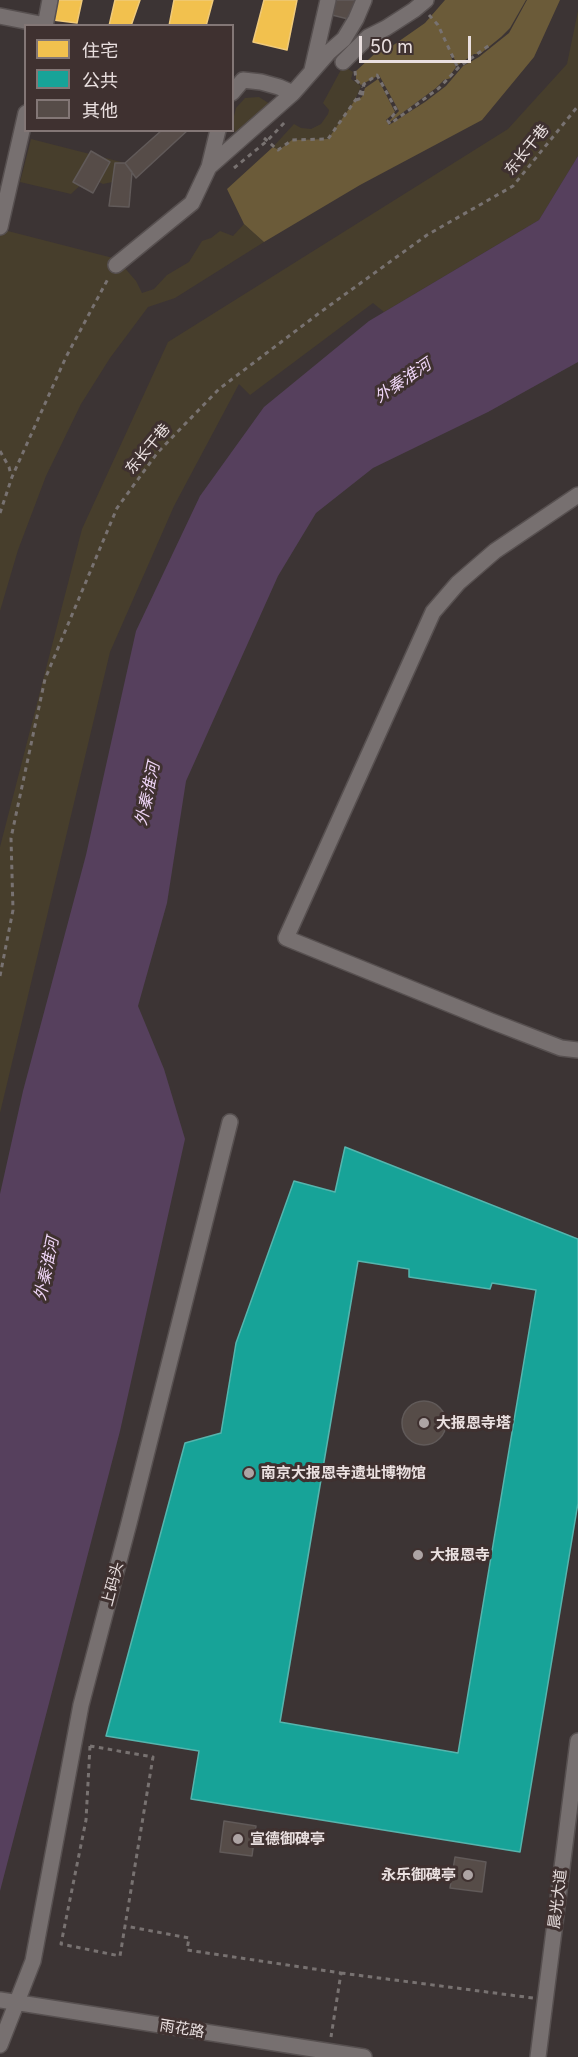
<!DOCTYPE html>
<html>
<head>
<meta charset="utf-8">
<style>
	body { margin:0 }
	#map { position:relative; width:578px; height:2057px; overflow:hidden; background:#3c3434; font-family:Inter,"Noto Sans SC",sans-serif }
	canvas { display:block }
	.legend { position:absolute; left:24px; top:24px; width:210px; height:108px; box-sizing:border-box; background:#3f3130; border:2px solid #837776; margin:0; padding:8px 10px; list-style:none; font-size:18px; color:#eae0e0 }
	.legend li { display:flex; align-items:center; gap:12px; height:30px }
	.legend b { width:30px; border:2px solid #837776 }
	.scale { position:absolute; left:359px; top:36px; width:112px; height:27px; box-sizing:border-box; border:3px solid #eae0e0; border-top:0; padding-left:8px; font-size:18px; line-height:21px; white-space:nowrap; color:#eae0e0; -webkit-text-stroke:4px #3f3130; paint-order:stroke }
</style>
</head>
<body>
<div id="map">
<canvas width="578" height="2057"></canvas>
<ul class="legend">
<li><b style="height:16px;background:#f2c14e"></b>住宅</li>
<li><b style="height:16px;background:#17a398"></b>公共</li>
<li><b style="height:16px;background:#564c48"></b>其他</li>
</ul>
<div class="scale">50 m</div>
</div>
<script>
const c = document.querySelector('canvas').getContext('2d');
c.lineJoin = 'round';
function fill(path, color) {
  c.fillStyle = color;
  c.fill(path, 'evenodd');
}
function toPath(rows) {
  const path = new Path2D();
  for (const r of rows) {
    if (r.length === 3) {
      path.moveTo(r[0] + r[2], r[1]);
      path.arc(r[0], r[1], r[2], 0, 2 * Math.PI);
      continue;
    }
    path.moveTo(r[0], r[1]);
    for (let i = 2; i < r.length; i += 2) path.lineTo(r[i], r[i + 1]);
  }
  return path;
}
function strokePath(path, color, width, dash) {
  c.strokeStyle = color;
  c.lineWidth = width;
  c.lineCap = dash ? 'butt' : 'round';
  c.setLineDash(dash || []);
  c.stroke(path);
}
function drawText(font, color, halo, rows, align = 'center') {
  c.font = font + ' Inter,"Noto Sans SC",sans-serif';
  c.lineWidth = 6;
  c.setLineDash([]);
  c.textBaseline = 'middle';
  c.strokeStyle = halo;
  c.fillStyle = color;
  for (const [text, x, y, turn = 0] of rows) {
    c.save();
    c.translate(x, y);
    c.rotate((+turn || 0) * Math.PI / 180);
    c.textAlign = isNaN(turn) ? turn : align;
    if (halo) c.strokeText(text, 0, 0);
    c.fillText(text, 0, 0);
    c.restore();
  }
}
fill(toPath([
	[578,11,578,156,539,220,384,312,373,303,250,395,239,384,174,506,110,652,0,1113,0,847,82,529,168,342,508,129,567,64],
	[343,66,353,72,351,79,361,86,355,100,328,139,293,140,278,150,273,147,294,124,301,128,311,129,321,124,328,114,329,110,323,103],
	[259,97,270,104,235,133,233,120,236,108,245,98],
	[31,139,125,163,122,180,103,184,89,177,71,194,20,182],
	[244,224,264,242,175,298,148,307,110,358,81,404,46,476,18,550,0,611,0,229,117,259,136,281,142,293,154,289,167,275,189,262,202,241,211,238,220,231,233,236]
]), '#473e2c');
fill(toPath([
	[445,0,526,0,510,28,501,37,480,54,474,54,458,65,452,55,450,55,456,67,451,74,451,78,444,80,436,88,390,122,390,120,399,111,379,75,361,85,356,80,356,71,381,48,385,51,425,23],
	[527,0,560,0,534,57,482,120,360,185,264,242,244,224,227,189,273,147,279,150,292,140,328,139,355,100,362,97,365,88,378,79,395,112,386,120,389,125,425,102,446,86,463,66,479,57,509,33]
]), '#6b5b39');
fill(toPath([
	[578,156,578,362,488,412,373,468,316,513,278,576,186,781,167,903,138,1006,164,1069,185,1139,120,1431,0,1891,0,1194,23,1091,86,855,136,631,200,496,264,407,369,321,539,220]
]), '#56405d');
const homes = toPath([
	[58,0,82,0,77,23,53,20,58,0],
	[115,0,140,0,131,26,109,26,115,0],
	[174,0,213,0,206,26,169,26,174,0],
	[264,0,297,0,287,50,253,42,264,0]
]);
fill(homes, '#f2c14e');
strokePath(homes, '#f0ca7a', 1.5);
const public = toPath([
	[345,1147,578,1239,578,1503,520,1852,191,1799,199,1751,106,1736,185,1443,221,1433,236,1343,294,1181,335,1192,345,1147],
	[358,1261,409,1269,409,1277,490,1289,492,1283,536,1290,458,1753,280,1722,358,1261]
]);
fill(public, '#17a398');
strokePath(public, '#56b5ae', 1.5);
const building = toPath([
	[335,0,356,0,352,20,332,15,335,0],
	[162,130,188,130,136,178,125,163,162,130],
	[91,151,110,162,93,193,73,182,91,151],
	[115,163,125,163,132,172,129,207,109,206,115,163],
	[424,1423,22],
	[224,1821,256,1826,252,1856,220,1852,224,1821],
	[455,1857,486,1862,482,1892,450,1888,455,1857]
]);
fill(building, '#564c48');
strokePath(building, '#615a59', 1.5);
const minor = toPath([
	[0,16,45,25],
	[45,26,50,0],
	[343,62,368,37,386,28,414,10,426,0],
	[312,70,328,0],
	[232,93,243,80,261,82,279,87,293,93],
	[209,167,218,130],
	[0,227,26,113],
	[116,265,192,203,209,167,293,93,329,52,344,39,356,19,364,0],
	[578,495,495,551,458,583,433,612,286,938,491,1021,561,1048,578,1050],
	[0,2000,364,2057],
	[0,2045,33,1961,81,1705,129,1523,230,1122],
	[538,2057,578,1741]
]);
strokePath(minor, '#575050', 18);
strokePath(toPath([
	[429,15,438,25,458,68],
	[355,71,356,80,363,87],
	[356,100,362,98,364,84],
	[264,138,278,150,292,140,328,139,359,95,364,84,377,75,397,111,388,121,390,124,439,88,459,67,491,44],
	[234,168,267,141,285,122],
	[0,451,9,467,11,475],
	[0,513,12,477,66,357,109,277],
	[0,976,13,910,11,838,45,679,117,508,158,452,219,389,322,311,427,235,513,186,578,106],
	[90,1746,86,1820,61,1944,120,1956,125,1926,189,1938,187,1950,341,1973,331,2037],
	[90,1746,153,1757,125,1926],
	[341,1973,533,1998]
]), '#787271', 3, [4.5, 4.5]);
strokePath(minor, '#777070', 15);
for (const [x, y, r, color] of [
	[424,1423,6,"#ada4a4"],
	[249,1473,6,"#ada4a4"],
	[418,1555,6,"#ada4a4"],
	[238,1839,6,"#ada4a4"],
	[468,1875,6,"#ada4a4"]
]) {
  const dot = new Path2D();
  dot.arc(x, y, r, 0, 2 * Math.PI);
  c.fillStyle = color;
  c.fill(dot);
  strokePath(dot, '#3f3130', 2);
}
drawText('15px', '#eae0e0', '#3f3130', [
	["东长干巷",527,150,-51],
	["东长干巷",148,449,-50],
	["上码头",113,1584,-75],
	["晨光大道",558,1899,-83],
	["雨花路",182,2029,9]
]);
drawText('bold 15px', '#eae0e0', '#3f3130', [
	["大报恩寺塔",436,1423],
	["南京大报恩寺遗址博物馆",261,1473],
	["大报恩寺",430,1555],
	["宣德御碑亭",250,1839],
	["永乐御碑亭",456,1875,"right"]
], 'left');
drawText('italic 16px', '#f0d6f8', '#3f3130', [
	["外秦淮河",403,381,-34],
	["外秦淮河",148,794,-78],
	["外秦淮河",47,1269,-78]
]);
</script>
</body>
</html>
